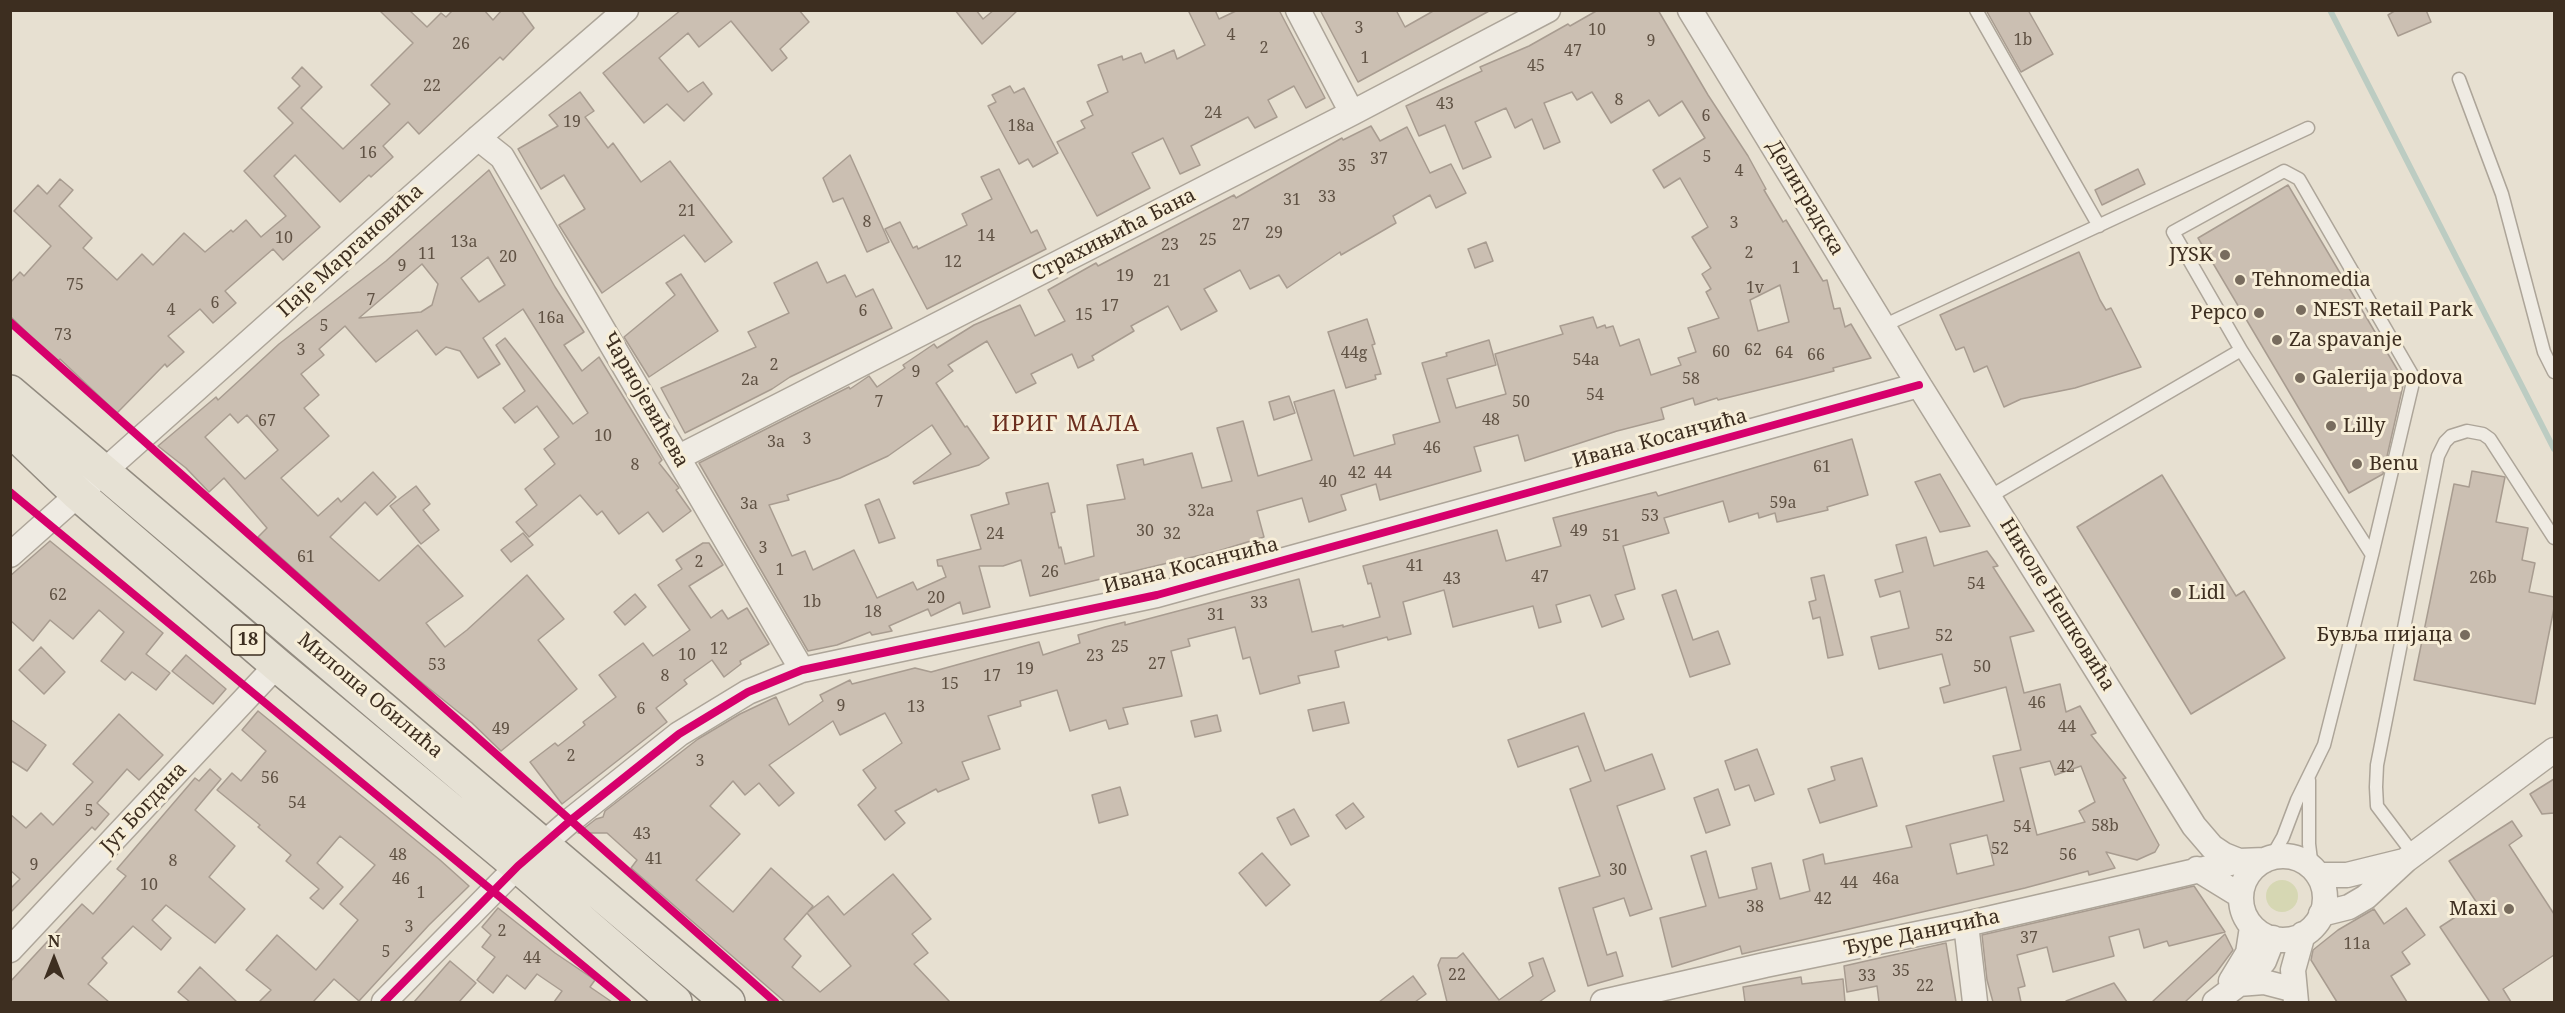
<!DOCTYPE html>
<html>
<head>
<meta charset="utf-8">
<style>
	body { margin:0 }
	#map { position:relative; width:2565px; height:1013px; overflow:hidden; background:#e7e0d1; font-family:"Noto Serif",serif }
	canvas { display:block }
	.frame { position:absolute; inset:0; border:12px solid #3d2e20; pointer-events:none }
	.north { position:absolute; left:24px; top:929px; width:60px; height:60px; -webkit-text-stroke:4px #f7eed8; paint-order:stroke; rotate:0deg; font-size:16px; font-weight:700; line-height:24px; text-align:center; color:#3d2e20 }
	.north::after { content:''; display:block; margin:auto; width:21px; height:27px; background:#3d2e20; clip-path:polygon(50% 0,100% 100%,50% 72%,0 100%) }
</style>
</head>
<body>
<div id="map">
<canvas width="2565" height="1013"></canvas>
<div class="frame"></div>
<div class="north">N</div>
</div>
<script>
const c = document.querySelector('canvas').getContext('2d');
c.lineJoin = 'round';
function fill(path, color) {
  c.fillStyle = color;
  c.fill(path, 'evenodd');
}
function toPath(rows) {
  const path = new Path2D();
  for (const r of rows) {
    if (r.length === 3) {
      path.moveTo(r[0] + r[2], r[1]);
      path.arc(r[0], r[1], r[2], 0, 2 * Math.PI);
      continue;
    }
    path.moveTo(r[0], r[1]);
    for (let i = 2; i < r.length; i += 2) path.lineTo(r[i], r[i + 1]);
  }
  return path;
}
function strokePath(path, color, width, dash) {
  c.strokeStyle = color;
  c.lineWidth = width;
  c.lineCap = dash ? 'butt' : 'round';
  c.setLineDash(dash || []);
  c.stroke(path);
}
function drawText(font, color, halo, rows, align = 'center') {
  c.font = font + ' "Noto Serif",serif';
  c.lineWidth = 6;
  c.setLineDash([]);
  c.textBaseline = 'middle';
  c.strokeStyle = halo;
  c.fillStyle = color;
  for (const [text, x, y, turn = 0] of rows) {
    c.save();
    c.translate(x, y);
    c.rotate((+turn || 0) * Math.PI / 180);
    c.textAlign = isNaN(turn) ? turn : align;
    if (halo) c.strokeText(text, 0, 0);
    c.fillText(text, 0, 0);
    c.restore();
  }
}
fill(toPath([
	[2282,896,16]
]), '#d6d7b3');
strokePath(toPath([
	[2330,10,2554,449]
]), '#bcccc2', 6);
const building = toPath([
	[379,10,409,10,427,27,441,13,446,17,453,10,484,10,493,20,502,10,521,10,534,28,503,60,500,57,419,134,408,122,383,146,393,157,371,177,369,175,340,202,295,155,274,176,320,227,283,260,273,249,225,291,236,303,213,323,200,309,168,336,184,352,167,367,165,364,117,413,60,359,57,362,10,316,10,283,20,272,24,276,51,246,14,211,38,185,47,194,60,179,73,190,59,206,92,238,83,248,117,280,142,254,153,265,184,233,205,252,231,230,233,232,246,220,261,237,286,216,244,171,293,123,278,108,300,86,292,78,302,67,322,87,301,108,343,149,390,104,371,85,413,43,379,10],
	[681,10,799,10,809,22,780,49,787,58,772,71,731,21,699,47,688,33,659,58,688,92,703,82,712,94,684,121,667,104,644,123,603,73,681,10],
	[955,10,976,10,983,19,994,10,1018,10,982,44,955,10],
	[1188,10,1215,10,1219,19,1238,10,1279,10,1325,98,1306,108,1294,86,1268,100,1277,117,1255,128,1248,117,1191,146,1200,165,1180,174,1163,138,1132,153,1150,188,1097,216,1057,142,1085,128,1081,121,1093,115,1087,102,1108,92,1098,65,1122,56,1123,60,1141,53,1145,63,1174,50,1177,59,1205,45,1188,10],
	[1320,10,1396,10,1405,27,1435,10,1491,10,1358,82,1320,10],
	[1598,10,1658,10,1708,95,1748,156,1766,189,1764,190,1783,222,1786,220,1823,281,1827,280,1834,309,1840,308,1845,327,1851,324,1871,358,1833,368,1834,371,1803,379,1718,400,1717,398,1695,405,1693,398,1661,408,1664,419,1617,431,1525,461,1518,435,1474,447,1481,471,1380,500,1376,484,1341,495,1346,510,1309,522,1302,498,1257,511,1264,537,1218,551,1030,596,1021,560,1003,566,979,566,990,607,963,614,960,602,931,616,928,609,889,626,892,631,872,635,870,632,837,645,808,651,699,463,849,387,850,389,869,376,877,387,905,368,903,365,934,344,937,348,974,325,1020,305,1035,336,1065,321,1048,290,1096,263,1098,266,1234,195,1236,198,1342,138,1343,140,1371,126,1380,141,1407,127,1430,173,1451,164,1466,193,1436,208,1430,195,1393,216,1396,223,1341,255,1340,252,1287,288,1279,275,1250,289,1240,270,1204,289,1217,311,1181,330,1168,306,1131,326,1134,331,1092,356,1094,360,1078,368,1072,354,1031,374,1036,383,1016,393,987,341,948,365,953,371,936,383,965,427,967,426,989,458,979,465,914,484,913,482,951,454,932,425,888,456,840,478,787,495,789,500,769,505,792,556,805,551,813,570,854,550,877,598,913,582,917,590,946,577,942,566,938,566,937,560,981,549,971,515,1009,504,1006,493,1048,483,1055,512,1051,513,1059,548,1061,547,1065,564,1094,556,1087,505,1125,499,1117,465,1143,459,1144,465,1192,453,1202,488,1232,481,1217,428,1243,421,1258,476,1312,460,1294,402,1334,390,1354,456,1395,444,1393,435,1440,422,1422,363,1447,356,1446,353,1489,340,1496,365,1447,379,1456,408,1506,394,1495,354,1563,334,1560,326,1593,317,1597,328,1605,325,1606,328,1613,326,1620,346,1639,339,1651,375,1681,365,1678,358,1696,352,1688,328,1719,318,1706,292,1711,289,1702,274,1711,268,1692,237,1708,227,1680,178,1664,188,1653,170,1705,138,1682,101,1659,116,1649,100,1611,123,1592,92,1577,100,1572,92,1544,103,1560,142,1544,149,1532,119,1515,128,1506,108,1475,122,1491,157,1463,169,1445,125,1419,136,1406,106,1482,71,1480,67,1529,46,1568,24,1570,26,1598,10],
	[1780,285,1789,322,1758,331,1750,300,1780,285],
	[1986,10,2028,10,2053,54,2021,72,1986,10],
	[2396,10,2426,10,2431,22,2398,36,2388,15,2396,10],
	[1010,86,1014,93,1024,88,1058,153,1033,167,1028,159,1019,164,988,106,996,102,992,95,1010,86],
	[580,92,594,111,585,117,608,148,613,143,641,182,670,161,732,242,705,262,684,235,602,293,559,225,585,209,564,175,541,189,518,149,558,126,549,115,580,92],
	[850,155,889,242,867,252,843,198,833,202,823,178,850,155],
	[999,169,1031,233,1037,230,1046,249,927,309,885,229,900,222,913,248,917,246,918,249,967,225,962,214,992,199,981,177,999,169],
	[2138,169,2145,184,2102,205,2095,190,2138,169],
	[489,170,555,287,584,332,564,345,582,371,599,357,662,460,659,463,679,488,676,490,691,511,663,532,648,512,619,534,602,511,597,515,580,495,529,537,516,522,537,505,525,489,555,464,544,449,559,437,537,406,515,423,503,408,525,391,496,345,505,338,573,424,588,413,523,309,483,338,500,364,478,378,460,351,446,347,436,355,417,330,376,362,345,326,319,349,324,355,301,374,319,395,304,408,329,436,281,478,318,516,338,498,341,502,373,472,396,497,377,515,365,502,330,537,379,581,418,545,463,596,426,623,445,647,467,630,527,575,564,619,538,640,577,689,501,751,472,723,410,673,258,537,267,528,224,478,209,492,186,468,158,446,216,397,218,400,279,344,386,261,489,170],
	[488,257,505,285,479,302,461,278,488,257],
	[422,264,438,284,432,305,421,312,359,318,422,264],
	[230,414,238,423,247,415,278,450,245,479,205,437,230,414],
	[2288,185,2404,381,2383,474,2349,493,2198,238,2288,185],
	[1486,242,1493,261,1475,268,1468,249,1486,242],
	[2079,252,2100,300,2106,310,2111,308,2141,367,2075,388,2021,399,2004,407,1987,366,1974,372,1964,347,1956,350,1940,315,2079,252],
	[817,262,827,283,845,275,856,297,873,289,892,328,790,377,772,389,685,433,661,388,756,347,748,332,789,313,774,283,817,262],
	[681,274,718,331,649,377,624,337,675,295,666,283,681,274],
	[1367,319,1375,344,1372,345,1381,374,1375,375,1376,379,1346,388,1328,332,1367,319],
	[1289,396,1295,413,1274,420,1269,402,1289,396],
	[1852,439,1868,495,1827,507,1828,510,1777,522,1775,513,1759,518,1758,513,1729,522,1723,501,1664,518,1669,533,1623,546,1635,589,1615,595,1624,619,1602,627,1590,595,1556,605,1561,622,1539,628,1533,606,1453,627,1444,590,1403,602,1411,634,1388,640,1387,637,1335,651,1339,667,1298,676,1300,683,1260,694,1250,657,1243,659,1235,627,1188,639,1190,646,1171,651,1182,696,1123,708,1128,724,1109,729,1106,720,1070,731,1057,690,1020,701,1021,706,988,716,1000,749,962,762,969,779,938,792,936,789,895,811,905,823,885,840,858,805,876,788,863,770,902,743,885,713,840,735,833,721,769,765,794,793,779,806,759,783,745,795,733,781,710,806,740,834,696,880,733,912,771,868,813,906,808,912,828,896,844,915,893,874,931,919,912,934,928,953,914,964,950,1002,785,1002,631,868,637,860,607,833,578,833,596,819,603,817,605,811,698,739,740,714,776,697,789,725,823,701,820,695,850,680,852,684,915,668,931,672,1039,642,1043,655,1080,643,1078,635,1105,627,1125,622,1125,625,1299,579,1312,632,1343,625,1343,627,1380,617,1371,583,1368,584,1363,566,1497,530,1506,561,1561,546,1553,518,1656,492,1658,496,1852,439],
	[807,913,851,966,820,992,792,967,801,956,784,939,807,913],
	[2472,471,2505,477,2496,522,2528,528,2522,560,2535,563,2529,592,2554,597,2554,608,2535,704,2414,680,2454,484,2469,487,2472,471],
	[1940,474,1970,526,1940,532,1915,482,1940,474],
	[2162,475,2236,596,2244,591,2285,658,2191,714,2077,527,2162,475],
	[416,486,430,504,423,510,439,530,421,544,390,506,416,486],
	[879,499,895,538,879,543,865,505,879,499],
	[523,533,533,545,511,562,501,550,523,533],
	[1926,537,1934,566,1987,551,1998,566,1993,567,2034,631,2010,637,2024,693,2060,684,2066,712,2080,706,2096,733,2091,735,2126,778,2123,779,2159,845,2155,852,2137,860,2106,852,2115,868,2089,875,2088,871,2025,888,1742,954,1740,946,1672,967,1660,918,1706,906,1691,856,1706,851,1719,898,1757,889,1752,868,1771,863,1780,899,1810,891,1803,860,1823,854,1825,864,1912,847,1906,826,2004,801,1993,756,2021,750,2006,687,1944,703,1940,688,1950,685,1942,654,1879,669,1871,637,1909,628,1900,591,1880,597,1875,580,1903,572,1896,545,1926,537],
	[2050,761,2055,775,2081,766,2095,802,2079,811,2085,822,2037,835,2020,768,2050,761],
	[1987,835,1994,865,1957,874,1950,844,1987,835],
	[50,541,163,633,146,654,170,673,156,690,132,672,125,680,101,661,124,632,99,610,73,639,50,620,33,641,10,620,10,576,50,541],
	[703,543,709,543,723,565,689,586,711,618,722,610,728,619,747,608,769,644,740,661,741,664,724,677,712,660,684,680,687,684,656,708,667,722,562,804,530,762,555,743,558,746,585,725,583,722,616,697,599,675,643,643,653,656,690,630,658,585,682,569,676,560,703,543],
	[1824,575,1843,655,1828,658,1820,617,1813,619,1809,602,1816,600,1811,578,1824,575],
	[1676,590,1693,640,1718,631,1730,664,1690,677,1662,595,1676,590],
	[635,594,646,607,625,625,614,612,635,594],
	[41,647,65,672,44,694,19,670,41,647],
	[186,655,226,689,213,704,172,671,186,655],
	[1344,702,1349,723,1313,731,1308,710,1344,702],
	[258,711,440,860,469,886,429,925,359,1001,334,979,313,1002,259,1002,271,990,246,970,277,935,316,970,358,920,340,904,375,865,340,836,317,863,343,887,323,909,310,898,319,889,286,861,291,855,258,827,260,825,217,790,232,773,241,781,266,751,242,730,258,711],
	[1584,713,1605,771,1652,754,1665,789,1617,806,1652,909,1630,916,1624,898,1593,908,1607,955,1616,952,1623,976,1588,986,1559,888,1600,876,1570,789,1591,781,1578,746,1518,767,1508,740,1584,713],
	[119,714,163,755,139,780,127,769,97,803,109,814,95,830,92,827,10,913,10,889,20,879,10,870,10,814,26,828,41,813,53,825,93,782,73,764,119,714],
	[1217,715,1221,731,1195,737,1191,721,1217,715],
	[10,719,46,745,27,771,10,760,10,719],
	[1757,749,1774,794,1755,801,1749,785,1735,790,1725,761,1757,749],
	[1862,758,1877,806,1820,823,1808,789,1835,780,1831,767,1862,758],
	[210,769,221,779,195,810,235,846,209,877,245,909,215,943,166,905,152,920,171,938,161,950,133,926,102,958,107,963,88,984,109,1002,10,1002,10,982,82,904,93,914,126,876,117,869,195,778,199,781,210,769],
	[2554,779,2554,813,2542,814,2530,794,2554,779],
	[1120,787,1128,815,1099,823,1092,795,1120,787],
	[1718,789,1730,825,1706,833,1694,798,1718,789],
	[1353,803,1364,817,1346,829,1336,815,1353,803],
	[1294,809,1309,836,1291,845,1277,818,1294,809],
	[2512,821,2522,836,2509,845,2554,914,2554,955,2503,989,2511,1002,2490,1002,2440,927,2477,903,2449,861,2512,821],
	[1262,853,1290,885,1266,906,1239,873,1262,853],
	[2194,886,2225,932,2169,946,2167,941,2144,948,2139,929,2109,937,2114,956,2053,972,2047,947,2017,955,2025,986,2018,988,2021,1002,1993,1002,1987,980,1982,935,2194,886],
	[498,908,555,953,595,980,590,987,612,1002,554,1002,562,991,537,974,525,989,507,975,493,993,477,980,495,957,482,947,491,935,482,927,498,908],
	[2406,908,2425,935,2402,952,2410,964,2391,976,2407,1002,2337,1002,2311,960,2313,950,2338,930,2374,909,2384,924,2406,908],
	[2225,934,2233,950,2216,973,2185,1002,2152,1002,2225,934],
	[1946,943,1956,1002,1879,1002,1877,986,1847,992,1844,966,1946,943],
	[1463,953,1499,1000,1533,976,1529,963,1543,958,1555,991,1539,1002,1447,1002,1438,965,1441,958,1457,958,1463,953],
	[450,961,476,983,459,1002,414,1002,450,961],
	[200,967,237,1002,190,1002,178,992,200,967],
	[1413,976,1426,994,1415,1002,1379,1002,1413,976],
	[1801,977,1802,984,1843,979,1845,1002,1745,1002,1743,987,1801,977],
	[2114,983,2127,1002,2066,1002,2066,1001,2114,983]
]);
fill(building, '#cbbfb2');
strokePath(building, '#a89c90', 1.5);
const lane = toPath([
	[1976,10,2099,226],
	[2459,79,2502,194,2544,352,2554,372],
	[1883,326,2308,128],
	[2241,350,2173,232,2284,171,2299,179,2414,378,2372,555],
	[1989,497,2241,350,2372,555,2324,745,2297,800,2283,837,2271,858],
	[2309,780,2309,844,2312,868],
	[2414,855,2377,806,2376,787,2377,765,2438,456,2445,442,2451,436,2467,431,2483,434,2490,439,2554,538]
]);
const street = toPath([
	[1298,10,1352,113],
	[1690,10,1919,385,2194,826,2212,847,2224,855,2239,861,2265,860],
	[478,138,502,157,802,670],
	[679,457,1352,113,1548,10],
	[10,555,478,138,626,10],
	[2283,898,42],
	[2197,869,2241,896],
	[2318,875,2347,875,2404,861],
	[2321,914,2349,907,2366,897,2406,860,2554,750],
	[1966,924,1975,1002],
	[10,950,277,665],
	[2231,981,2248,953,2252,927],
	[2238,984,2264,982,2287,988],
	[384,1002,518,866,571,820,679,734,748,692,802,670,1157,595,1919,385],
	[1603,1002,1765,965,1966,924,2239,861],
	[2215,1002,2251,975,2264,961,2273,938],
	[2296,1002,2293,970,2303,934]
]);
const primary = toPath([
	[10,392,728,1002],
	[10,429,78,494,277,665,518,866,675,1002]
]);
strokePath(lane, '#ada599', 15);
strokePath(street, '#ada599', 27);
strokePath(primary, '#928b80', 36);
strokePath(lane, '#efebe3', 12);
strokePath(street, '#efebe3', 24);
strokePath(primary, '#e6e1d4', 33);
strokePath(toPath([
	[10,322,775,1002],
	[10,492,627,1002],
	[384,1002,518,866,571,820,679,734,748,692,802,670,1157,595,1919,385]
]), '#d6006c', 8);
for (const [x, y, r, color] of [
	[2225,255,6,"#786c5e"],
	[2240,280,6,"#786c5e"],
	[2301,310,6,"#786c5e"],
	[2259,313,6,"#786c5e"],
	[2277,340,6,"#786c5e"],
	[2300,378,6,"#786c5e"],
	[2331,426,6,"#786c5e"],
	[2357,464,6,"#786c5e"],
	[2176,593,6,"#786c5e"],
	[2465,635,6,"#786c5e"],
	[2509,909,6,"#786c5e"]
]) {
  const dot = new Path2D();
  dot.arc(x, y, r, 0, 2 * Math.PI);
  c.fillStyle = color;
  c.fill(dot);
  strokePath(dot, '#f7eed8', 2);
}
drawText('16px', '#605244', null, [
	["3",1359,28],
	["10",1597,30],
	["4",1231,35],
	["1b",2023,40],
	["9",1651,41],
	["26",461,44],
	["2",1264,48],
	["47",1573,51],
	["1",1365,58],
	["45",1536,66],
	["22",432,86],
	["8",1619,100],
	["43",1445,104],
	["24",1213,113],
	["6",1706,116],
	["19",572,122],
	["18a",1021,126],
	["16",368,153],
	["5",1707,157],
	["37",1379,159],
	["35",1347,166],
	["4",1739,171],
	["33",1327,197],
	["31",1292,200],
	["21",687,211],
	["8",867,222],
	["3",1734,223],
	["27",1241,225],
	["29",1274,233],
	["14",986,236],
	["10",284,238],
	["25",1208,240],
	["13a",464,242],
	["23",1170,245],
	["2",1749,253],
	["11",427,254],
	["20",508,257],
	["12",953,262],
	["9",402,266],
	["1",1796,268],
	["19",1125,276],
	["21",1162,281],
	["75",75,285],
	["1v",1755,288],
	["7",371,300],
	["6",215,303],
	["17",1110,306],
	["4",171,310],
	["6",863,311],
	["15",1084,315],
	["16a",551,318],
	["5",324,326],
	["73",63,335],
	["3",301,350],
	["62",1753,350],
	["60",1721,352],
	["44g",1354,353],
	["64",1784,353],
	["66",1816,355],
	["54a",1586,360],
	["2",774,365],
	["9",916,372],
	["58",1691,379],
	["2a",750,380],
	["54",1595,395],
	["7",879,402],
	["50",1521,402],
	["48",1491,420],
	["67",267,421],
	["10",603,436],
	["3",807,439],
	["3a",776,442],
	["46",1432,448],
	["8",635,465],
	["61",1822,467],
	["42",1357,473],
	["44",1383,473],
	["40",1328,482],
	["59a",1783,503],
	["3a",749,504],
	["32a",1201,511],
	["53",1650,516],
	["30",1145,531],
	["49",1579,531],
	["24",995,534],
	["32",1172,534],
	["51",1611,536],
	["3",763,548],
	["61",306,557],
	["2",699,562],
	["41",1415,566],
	["1",780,570],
	["26",1050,572],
	["47",1540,577],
	["26b",2483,578],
	["43",1452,579],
	["54",1976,584],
	["62",58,595],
	["20",936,598],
	["1b",812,602],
	["33",1259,603],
	["18",873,612],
	["31",1216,615],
	["52",1944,636],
	["25",1120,647],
	["12",719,649],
	["10",687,655],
	["23",1095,656],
	["27",1157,664],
	["53",437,665],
	["50",1982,667],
	["19",1025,669],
	["8",665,676],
	["17",992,676],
	["15",950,684],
	["46",2037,703],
	["9",841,706],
	["13",916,707],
	["6",641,709],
	["44",2067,727],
	["49",501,729],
	["2",571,756],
	["3",700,761],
	["42",2066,767],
	["56",270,778],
	["54",297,803],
	["5",89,811],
	["58b",2105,826],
	["54",2022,827],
	["43",642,834],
	["52",2000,849],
	["48",398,855],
	["56",2068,855],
	["41",654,859],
	["8",173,861],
	["9",34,865],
	["30",1618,870],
	["46",401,879],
	["46a",1886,879],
	["44",1849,883],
	["10",149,885],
	["1",421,893],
	["42",1823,899],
	["38",1755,907],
	["3",409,927],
	["2",502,931],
	["37",2029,938],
	["11a",2357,944],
	["5",386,952],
	["44",532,958],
	["35",1901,971],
	["22",1457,975],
	["33",1867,976],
	["22",1925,986]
]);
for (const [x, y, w] of [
	[248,640,33]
]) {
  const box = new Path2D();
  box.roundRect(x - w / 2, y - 15, w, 30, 4.5);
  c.fillStyle = '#f7eed8';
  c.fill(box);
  strokePath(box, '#3d2e20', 1.5);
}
drawText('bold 18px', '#3d2e20', null, [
	["18",248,640]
]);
drawText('20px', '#3d2e20', '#f7eed8', [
	["Делиградска",1805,198,59],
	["Страхињића Бана",1114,235,-27],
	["Паје Маргановића",351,251,-42],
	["Чарнојевићева",645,400,60],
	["Ивана Косанчића",1660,439,-15],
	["Ивана Косанчића",1191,566,-14],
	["Николе Нешковића",2057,605,58],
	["Милоша Обилића",370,696,40],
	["Југ Богдана",144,808,-47],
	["Ђуре Даничића",1922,933,-12]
]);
drawText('20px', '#3d2e20', '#f7eed8', [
	["JYSK",2213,255,"right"],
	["Tehnomedia",2252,280],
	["NEST Retail Park",2313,310],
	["Pepco",2247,313,"right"],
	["Za spavanje",2289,340],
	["Galerija podova",2312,378],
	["Lilly",2343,426],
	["Benu",2369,464],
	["Lidl",2188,593],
	["Бувља пијаца",2453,635,"right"],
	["Maxi",2497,909,"right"]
], 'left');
c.letterSpacing = '1.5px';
drawText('22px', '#6b2e1e', '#f7eed8', [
	["ИРИГ МАЛА",1066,425]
]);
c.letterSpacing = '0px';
</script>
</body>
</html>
